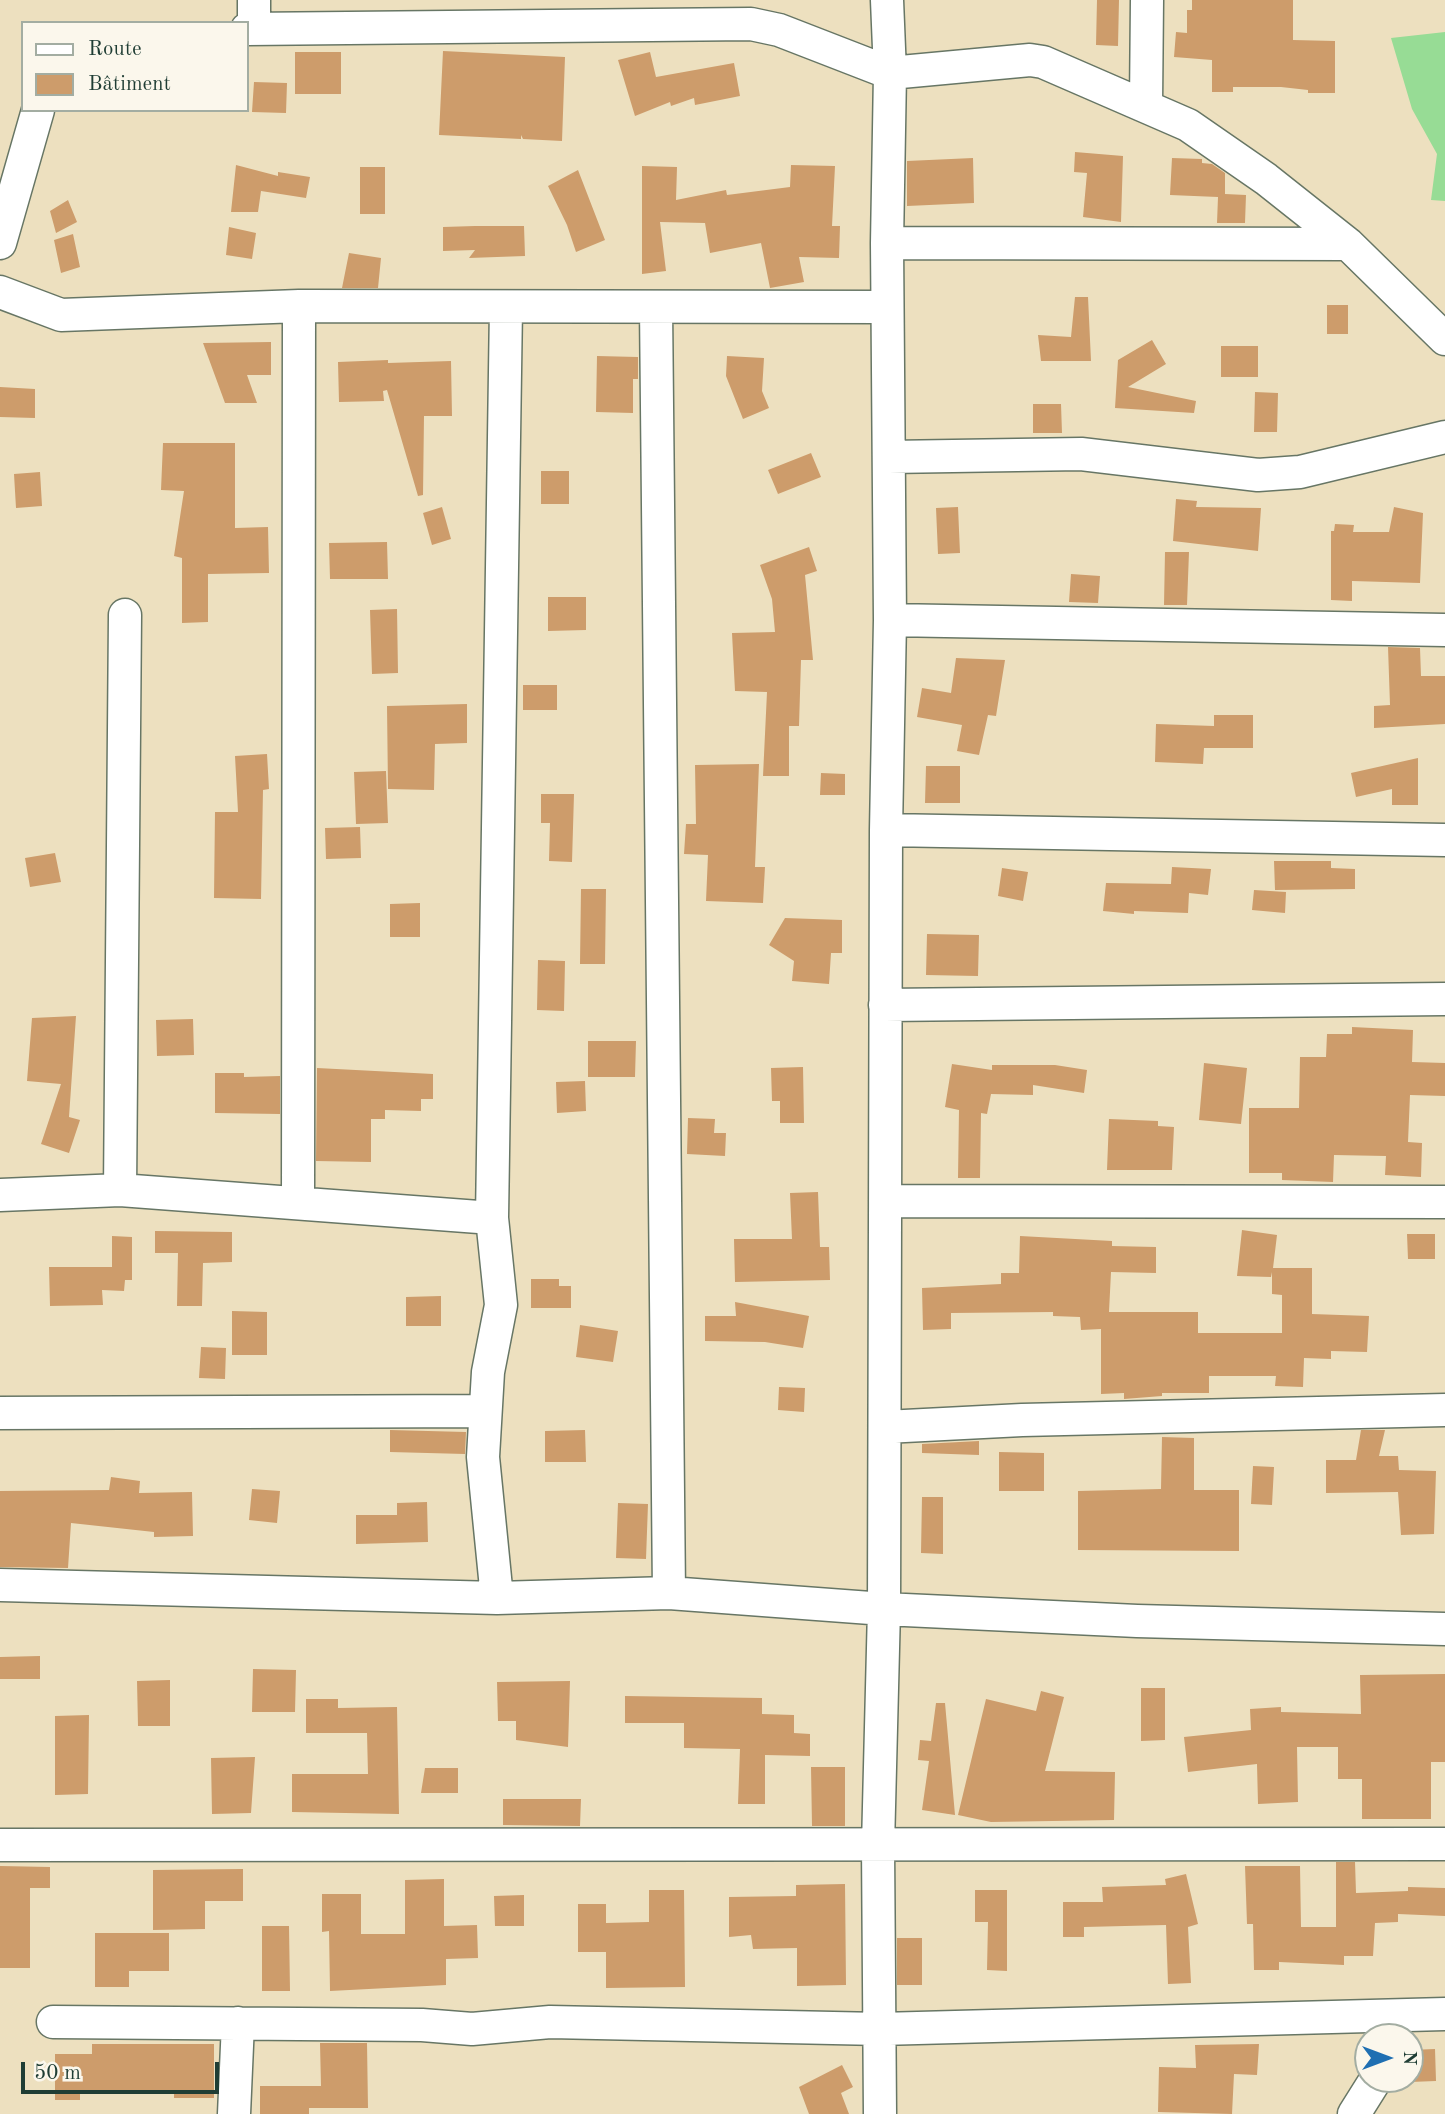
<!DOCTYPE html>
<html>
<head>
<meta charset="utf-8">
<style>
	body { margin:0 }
	#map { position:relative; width:1445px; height:2114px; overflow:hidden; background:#ede0bf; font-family:"Old Standard TT",serif }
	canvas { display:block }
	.legend { position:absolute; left:21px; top:21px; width:228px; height:91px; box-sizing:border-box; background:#fbf7ec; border:2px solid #a3ada2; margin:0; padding:9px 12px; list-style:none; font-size:21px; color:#1f3d34 }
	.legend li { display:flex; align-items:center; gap:14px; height:35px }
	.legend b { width:35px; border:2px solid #a3ada2 }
	.north { position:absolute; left:1354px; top:2023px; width:70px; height:70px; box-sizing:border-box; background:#fbf7ec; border:2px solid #a3ada2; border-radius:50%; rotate:90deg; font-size:19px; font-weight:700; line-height:28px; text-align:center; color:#1f3d34 }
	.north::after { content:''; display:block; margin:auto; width:24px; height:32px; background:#1f6fb2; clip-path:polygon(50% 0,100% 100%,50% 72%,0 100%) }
	.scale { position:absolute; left:21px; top:2062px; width:198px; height:32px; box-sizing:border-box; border:4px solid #1f3d34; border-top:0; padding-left:9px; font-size:21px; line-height:24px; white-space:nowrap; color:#1f3d34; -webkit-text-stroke:5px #fbf7ec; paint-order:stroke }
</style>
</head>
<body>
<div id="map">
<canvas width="1445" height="2114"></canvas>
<ul class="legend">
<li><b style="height:9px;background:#fff"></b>Route</li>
<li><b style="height:19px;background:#cd9c6b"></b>Bâtiment</li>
</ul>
<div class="north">N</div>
<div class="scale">50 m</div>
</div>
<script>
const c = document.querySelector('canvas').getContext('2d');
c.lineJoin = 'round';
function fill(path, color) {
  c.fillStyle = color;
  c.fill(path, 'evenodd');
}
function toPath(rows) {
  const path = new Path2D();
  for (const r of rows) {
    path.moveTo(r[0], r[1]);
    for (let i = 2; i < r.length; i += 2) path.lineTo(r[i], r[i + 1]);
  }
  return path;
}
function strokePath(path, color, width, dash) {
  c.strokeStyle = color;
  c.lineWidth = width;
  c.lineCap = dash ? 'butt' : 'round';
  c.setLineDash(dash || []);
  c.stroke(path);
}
fill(toPath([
	[1445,32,1445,201,1431,200,1437,154,1412,109,1391,38]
]), '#97dc95');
fill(toPath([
	[1097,0,1119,0,1118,46,1096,45],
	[1192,0,1293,0,1293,40,1335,41,1335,93,1308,93,1308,90,1281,87,1233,87,1233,92,1212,92,1212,60,1174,57,1176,32,1187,33,1187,10,1192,10],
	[443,51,565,57,562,141,523,139,521,135,521,139,439,135],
	[295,52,341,52,341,94,295,94],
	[650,52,656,77,734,63,740,96,695,105,694,98,671,106,670,102,635,116,618,60],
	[254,82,287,83,286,113,252,112],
	[1075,152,1123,156,1121,222,1083,217,1087,173,1074,172],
	[973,158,974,203,907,206,907,161],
	[1172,158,1202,159,1202,163,1212,164,1225,173,1225,194,1246,195,1245,223,1217,223,1218,197,1170,195],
	[236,165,278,176,278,172,310,177,306,198,261,191,258,212,231,212],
	[791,165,835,166,832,226,840,226,839,258,799,257,804,282,770,288,761,243,710,253,705,223,660,222,666,271,642,274,642,166,677,167,676,200,726,190,727,195,790,187],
	[360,167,385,167,385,214,360,214],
	[578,170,605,240,576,252,567,225,548,186],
	[68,200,77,222,56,233,50,211],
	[475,226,524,226,525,256,469,258,475,250,443,251,443,227],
	[229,227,256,233,252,259,226,255],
	[73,234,80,267,61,273,54,240],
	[349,253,381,258,378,288,342,288],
	[1075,297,1088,297,1091,361,1041,361,1038,335,1071,337],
	[1327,305,1348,305,1348,334,1327,334],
	[1152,340,1166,364,1128,387,1196,401,1194,413,1115,408,1118,360],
	[271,342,271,375,247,375,257,403,225,403,203,343],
	[1221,346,1258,346,1258,377,1221,377],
	[597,356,638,357,638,379,633,379,633,413,596,412],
	[727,356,764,358,762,391,769,408,743,419,726,376],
	[388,360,388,363,451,361,452,416,424,416,423,495,418,496,387,390,383,391,384,401,339,402,338,362],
	[0,387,35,389,35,418,0,417],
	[1255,392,1278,393,1277,432,1254,432],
	[1033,404,1061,404,1062,433,1033,433],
	[163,443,235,443,235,528,268,527,269,573,208,574,208,622,182,623,182,558,174,556,184,491,161,490],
	[811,453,821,477,778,494,768,470],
	[541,471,569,471,569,504,541,504],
	[40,472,42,506,16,508,14,474],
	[1176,499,1197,501,1196,507,1261,508,1258,551,1173,541],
	[442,507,451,539,432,545,423,513],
	[958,507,960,553,938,554,936,508],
	[1394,507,1423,513,1420,583,1352,581,1352,601,1331,600,1331,531,1334,531,1335,524,1354,525,1353,532,1389,532],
	[387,542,388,579,330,579,329,543],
	[809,547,817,571,805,575,813,660,801,660,799,726,789,726,789,776,763,776,767,692,735,691,732,633,775,632,772,599,760,565],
	[1165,552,1189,552,1187,605,1164,605],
	[1071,574,1100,576,1098,603,1069,602],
	[548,597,586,597,586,630,548,631],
	[397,609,398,673,372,674,370,610],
	[1388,647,1420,648,1421,676,1445,676,1445,724,1374,728,1374,706,1390,705],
	[956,658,1005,660,996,716,988,715,979,755,957,751,962,725,917,717,922,688,951,693],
	[523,685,557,685,557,710,523,710],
	[467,704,467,743,435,744,434,790,388,789,387,706],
	[1214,715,1253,715,1253,748,1204,748,1203,764,1155,762,1156,724,1214,726],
	[267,754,269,789,263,790,261,899,214,898,215,812,238,812,235,756],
	[1418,758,1418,805,1392,805,1392,789,1356,797,1351,773],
	[759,764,755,867,765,867,763,903,706,901,708,855,684,854,686,824,696,824,695,765],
	[926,766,960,766,960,803,925,803],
	[386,771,388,823,356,824,354,772],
	[821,773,845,774,845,795,820,795],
	[541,794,574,794,572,862,549,861,550,823,541,823],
	[360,827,361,858,326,859,325,828],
	[55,853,61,882,30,887,25,858],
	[1274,861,1331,861,1331,868,1355,869,1355,889,1275,890],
	[1172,867,1211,869,1208,895,1189,893,1188,913,1134,911,1134,914,1103,911,1106,883,1171,884],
	[1002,868,1028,872,1023,901,998,896],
	[581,889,606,889,605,964,580,964],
	[1254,890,1286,892,1285,913,1252,910],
	[420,903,420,937,390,937,390,904],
	[785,918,842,920,842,953,831,953,829,984,792,981,794,961,769,945],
	[927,934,979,935,978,976,926,975],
	[538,960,565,961,564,1011,537,1010],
	[76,1016,69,1117,80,1120,69,1153,41,1144,61,1084,27,1081,32,1018],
	[193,1019,194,1055,157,1056,156,1020],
	[1352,1027,1413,1030,1412,1062,1445,1063,1445,1096,1410,1095,1408,1142,1422,1143,1421,1177,1385,1175,1386,1156,1334,1155,1333,1182,1282,1180,1282,1173,1249,1173,1249,1108,1299,1108,1300,1057,1326,1057,1327,1034,1352,1034],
	[588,1041,636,1041,635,1077,588,1077],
	[1204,1063,1247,1068,1241,1124,1199,1120],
	[952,1064,992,1070,992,1065,1055,1065,1087,1070,1084,1093,1033,1085,1033,1095,991,1094,987,1114,981,1113,980,1178,958,1178,959,1110,945,1107],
	[803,1067,804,1123,780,1123,780,1101,772,1101,771,1068],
	[317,1068,433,1074,433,1099,421,1099,421,1111,385,1110,385,1119,371,1119,371,1162,316,1161],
	[215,1073,244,1073,244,1077,280,1076,280,1114,215,1113],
	[585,1081,586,1111,557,1113,556,1082],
	[688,1118,715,1119,714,1133,726,1133,725,1156,687,1154],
	[1109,1119,1158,1121,1158,1126,1174,1127,1172,1170,1107,1170],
	[818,1192,820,1247,829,1247,830,1280,735,1282,734,1239,792,1239,790,1193],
	[1242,1230,1277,1235,1273,1268,1312,1268,1312,1314,1369,1316,1367,1352,1331,1351,1331,1359,1304,1358,1303,1387,1275,1386,1276,1376,1209,1376,1209,1393,1162,1393,1162,1396,1124,1399,1124,1393,1101,1394,1101,1329,1081,1330,1080,1317,1053,1316,1053,1312,951,1313,951,1329,923,1330,922,1288,1001,1284,1001,1273,1019,1273,1020,1236,1112,1241,1112,1246,1156,1247,1156,1273,1111,1272,1109,1312,1198,1312,1198,1333,1282,1333,1282,1295,1272,1294,1272,1272,1271,1277,1237,1276],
	[155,1231,232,1232,232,1262,203,1263,202,1306,177,1306,178,1253,155,1253],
	[1407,1234,1435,1234,1435,1259,1408,1259],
	[112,1236,132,1237,132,1280,125,1280,124,1291,102,1290,103,1305,50,1306,49,1267,112,1267],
	[531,1279,559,1279,559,1286,571,1286,571,1308,531,1308],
	[441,1296,441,1326,406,1326,406,1297],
	[735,1302,809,1316,803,1348,765,1342,705,1341,705,1316,736,1316],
	[232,1311,267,1312,267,1355,232,1355],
	[580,1325,618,1331,613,1362,576,1357],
	[201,1347,226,1348,225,1379,199,1378],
	[779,1387,805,1388,804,1412,778,1410],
	[390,1430,466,1432,465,1454,390,1452],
	[585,1430,586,1462,545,1462,545,1431],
	[1361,1430,1385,1430,1379,1456,1398,1456,1399,1470,1436,1471,1434,1534,1401,1535,1398,1492,1326,1493,1326,1460,1356,1460],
	[1162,1437,1194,1438,1194,1490,1239,1490,1239,1551,1078,1550,1078,1491,1161,1489],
	[979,1441,979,1455,922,1453,922,1444],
	[999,1452,1044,1453,1044,1491,999,1491],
	[1253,1466,1274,1467,1272,1505,1251,1504],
	[111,1477,140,1481,139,1493,192,1492,193,1536,154,1537,154,1532,71,1523,68,1568,0,1567,0,1491,109,1490],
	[252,1489,280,1491,277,1523,249,1520],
	[922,1497,943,1497,943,1554,921,1553],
	[427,1502,428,1542,356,1544,356,1515,397,1515,397,1503],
	[618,1503,648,1504,646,1559,616,1558],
	[40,1656,40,1679,0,1679,0,1657],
	[253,1669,296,1670,295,1712,252,1712],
	[1445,1674,1445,1762,1431,1762,1431,1819,1362,1819,1362,1779,1338,1779,1338,1747,1297,1747,1298,1802,1258,1804,1257,1764,1188,1772,1184,1737,1251,1730,1250,1709,1281,1707,1281,1712,1361,1714,1360,1675],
	[170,1680,170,1726,138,1726,137,1681],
	[570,1681,568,1747,516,1740,516,1721,498,1721,497,1682],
	[1141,1688,1165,1688,1165,1740,1141,1741],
	[1041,1691,1064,1697,1045,1771,1115,1772,1114,1820,991,1822,958,1815,986,1699,1036,1711],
	[625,1696,762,1698,762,1714,794,1715,794,1733,810,1734,810,1756,765,1755,765,1804,738,1804,740,1749,684,1748,684,1723,625,1723],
	[306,1699,338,1699,338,1708,397,1707,399,1814,292,1812,292,1774,368,1774,367,1733,306,1733],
	[936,1703,945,1703,955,1815,922,1810,929,1761,918,1760,920,1740,931,1741],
	[89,1715,88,1794,55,1795,55,1716],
	[255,1757,251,1813,212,1814,211,1758],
	[811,1767,845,1767,845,1826,812,1826],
	[425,1768,458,1768,458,1793,421,1793],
	[503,1799,581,1799,580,1826,503,1825],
	[1336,1862,1355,1862,1356,1893,1408,1891,1408,1887,1445,1888,1445,1916,1398,1914,1398,1922,1375,1923,1373,1956,1344,1956,1344,1965,1279,1962,1279,1970,1254,1970,1253,1924,1247,1924,1245,1866,1300,1866,1301,1927,1336,1927],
	[0,1866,50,1867,50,1888,30,1888,30,1968,0,1968],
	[243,1869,243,1901,205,1901,205,1929,153,1930,153,1870],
	[1186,1874,1198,1924,1188,1927,1191,1983,1168,1984,1166,1925,1084,1927,1084,1937,1063,1937,1063,1902,1103,1902,1102,1887,1166,1885,1165,1879],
	[444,1879,444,1926,477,1925,478,1958,446,1959,446,1985,330,1991,329,1931,322,1932,322,1894,361,1894,361,1934,405,1934,405,1880],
	[845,1884,846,1985,797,1986,797,1948,753,1949,751,1935,729,1937,729,1897,796,1896,796,1885],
	[649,1890,684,1890,685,1987,606,1988,606,1952,578,1952,578,1904,606,1904,606,1923,649,1922],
	[975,1890,1007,1890,1007,1971,987,1970,988,1922,975,1922],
	[524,1895,524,1926,495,1926,494,1896],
	[262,1926,289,1926,290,1991,262,1991],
	[95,1933,169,1933,169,1971,129,1971,129,1987,95,1987],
	[897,1938,922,1938,922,1985,897,1985],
	[320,2043,367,2043,368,2108,309,2108,309,2114,260,2114,260,2086,321,2086],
	[92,2044,214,2044,214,2098,174,2098,174,2092,80,2092,80,2100,55,2100,55,2054,92,2054],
	[1259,2044,1257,2075,1234,2074,1232,2114,1158,2112,1159,2067,1196,2068,1195,2045],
	[1435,2049,1436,2081,1410,2082,1410,2050],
	[842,2065,853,2087,841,2093,849,2114,809,2114,799,2087]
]), '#cd9c6b');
const minor = toPath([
	[254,0,254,29],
	[247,29,751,24,779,30,890,73,1030,60,1043,62,1188,125,1266,179,1348,244,1445,339],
	[1146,104,1147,0],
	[0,243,38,110],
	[887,243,1348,244],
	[0,292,61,315,299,306,887,307],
	[656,307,669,1593],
	[889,457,1081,454,1258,475,1300,472,1445,437],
	[890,620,1445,630],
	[886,830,1445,840],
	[885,1005,1445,999],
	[120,1190,125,615],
	[0,1195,120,1190,492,1218],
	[885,1201,1445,1202],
	[298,1202,299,306],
	[0,1413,484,1411],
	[885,1427,1022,1420,1445,1410],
	[0,1585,497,1598,669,1593,884,1609,1137,1621,1445,1629],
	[497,1598,483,1457,488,1372,501,1305,492,1218,506,307],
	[0,1845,1445,1844],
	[53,2022,422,2025,472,2029,550,2022,880,2029,1445,2014],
	[234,2114,238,2023],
	[880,2114,878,1846,884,1609,886,830,890,620,887,243,890,73,887,0],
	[1354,2114,1376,2079]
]);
strokePath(minor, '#677665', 35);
strokePath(minor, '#fff', 32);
</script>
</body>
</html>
